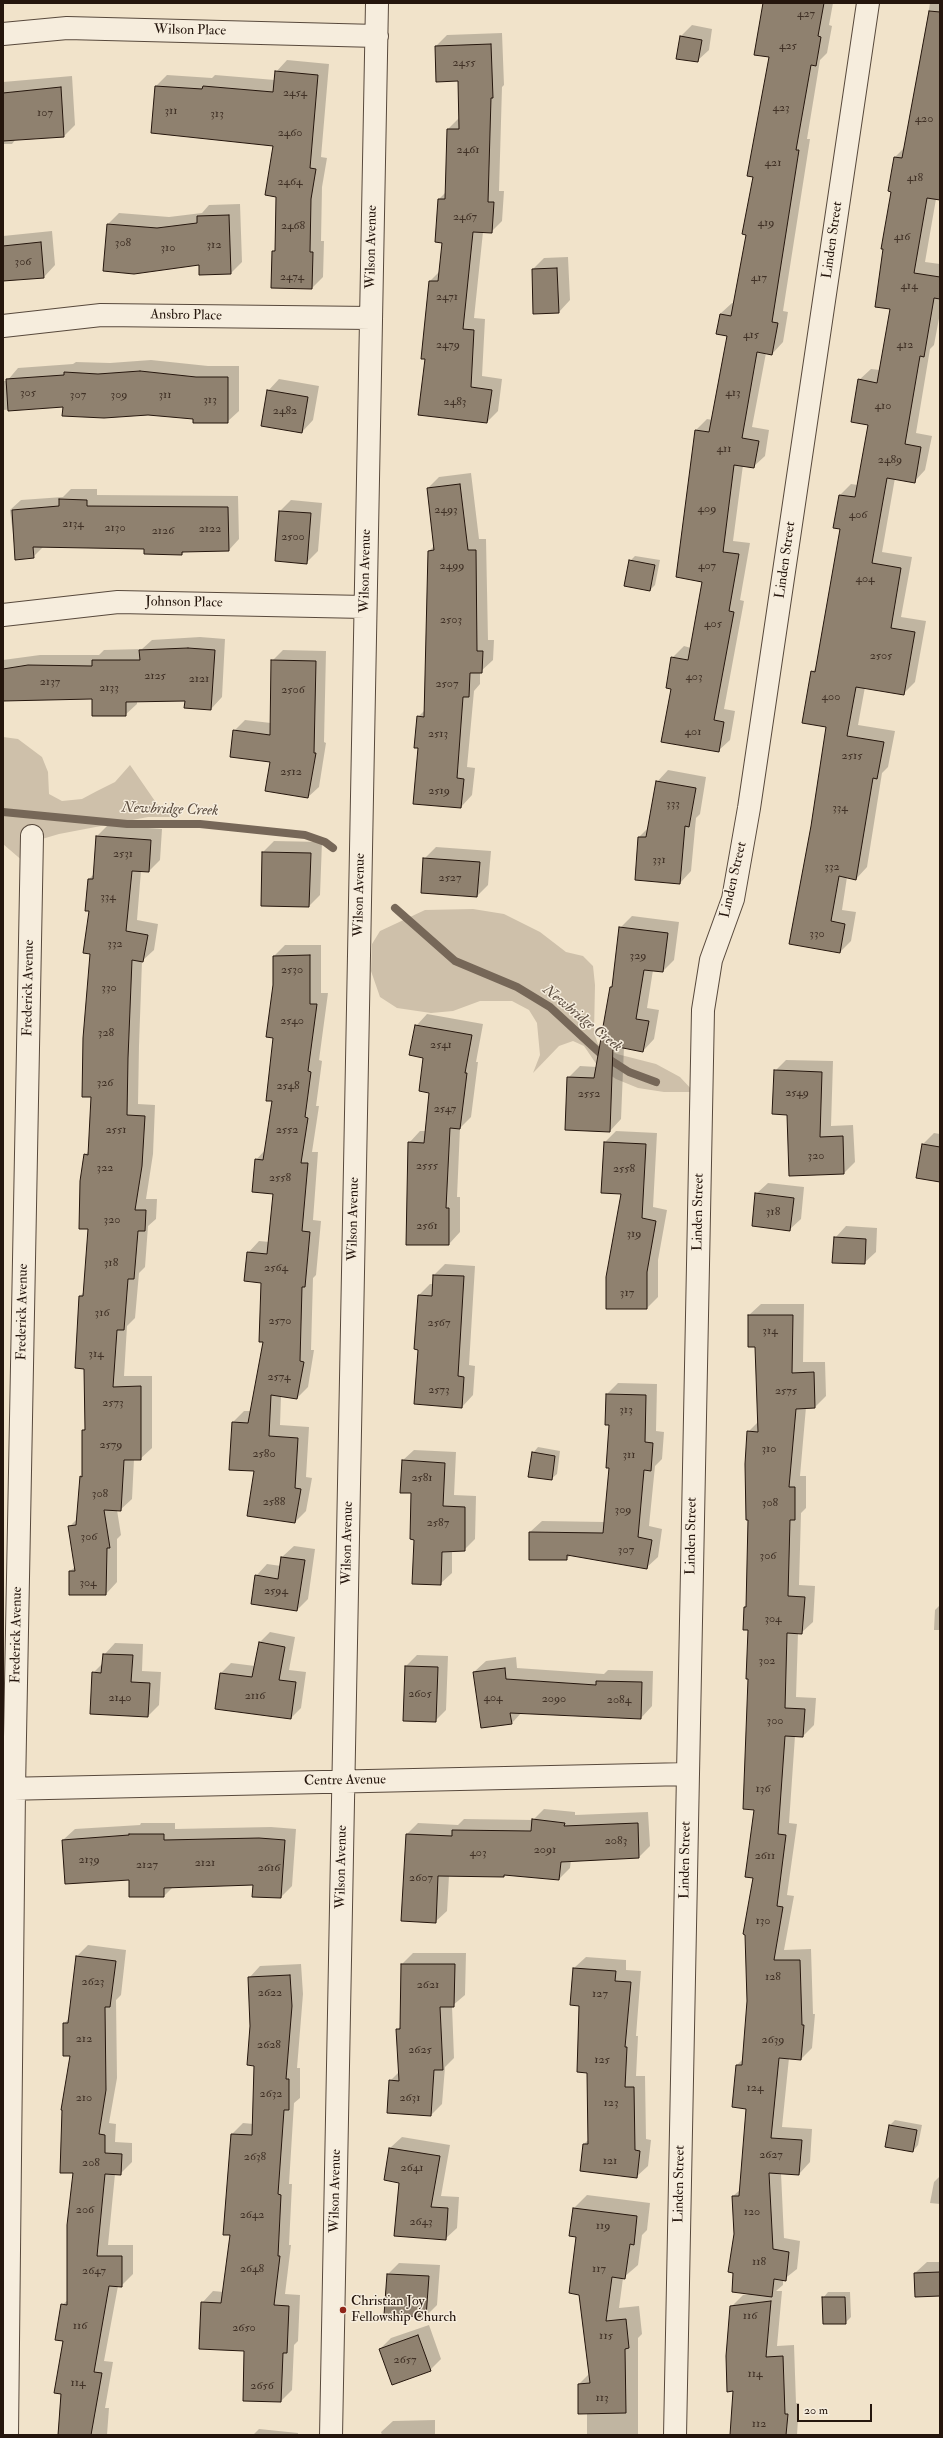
<!DOCTYPE html>
<html>
<head>
<meta charset="utf-8">
<style>
	body { margin:0 }
	#map { position:relative; width:943px; height:2438px; overflow:hidden; background:#f1e3ca; font-family:"IM FELL Double Pica",serif }
	canvas { display:block }
	.frame { position:absolute; inset:0; border:4px solid #25160d; pointer-events:none }
	.scale { position:absolute; left:797px; top:2404px; width:75px; height:18px; box-sizing:border-box; border:2px solid #25160d; border-top:0; padding-left:5px; font-size:12px; line-height:14px; white-space:nowrap; color:#25160d; -webkit-text-stroke:3px #f6eddd; paint-order:stroke }
</style>
</head>
<body>
<div id="map">
<canvas width="943" height="2438"></canvas>
<div class="frame"></div>
<div class="scale">20 m</div>
</div>
<script>
const c = document.querySelector('canvas').getContext('2d');
c.lineJoin = 'round';
function fill(path, color) {
  c.fillStyle = color;
  c.fill(path, 'evenodd');
}
function toPath(rows) {
  const path = new Path2D();
  for (const r of rows) {
    path.moveTo(r[0], r[1]);
    for (let i = 2; i < r.length; i += 2) path.lineTo(r[i], r[i + 1]);
  }
  return path;
}
function strokePath(path, color, width, dash) {
  c.strokeStyle = color;
  c.lineWidth = width;
  c.lineCap = dash ? 'butt' : 'round';
  c.setLineDash(dash || []);
  c.stroke(path);
}
function drawText(font, color, halo, rows, align = 'center') {
  c.font = font + ' "IM FELL Double Pica",serif';
  c.lineWidth = 3;
  c.setLineDash([]);
  c.textBaseline = 'middle';
  c.strokeStyle = halo;
  c.fillStyle = color;
  for (const [text, x, y, turn = 0] of rows) {
    c.save();
    c.translate(x, y);
    c.rotate((+turn || 0) * Math.PI / 180);
    c.textAlign = isNaN(turn) ? turn : align;
    if (halo) c.strokeText(text, 0, 0);
    c.fillText(text, 0, 0);
    c.restore();
  }
}
fill(toPath([
	[3,737,18,739,42,757,48,772,49,794,62,801,82,799,97,791,115,782,130,765,157,804,179,817,148,817,59,834,42,839,24,862,3,844],
	[473,909,504,914,540,932,566,952,583,956,593,966,595,985,594,1033,598,1044,617,1054,656,1064,680,1077,694,1092,664,1092,638,1088,616,1079,599,1068,584,1046,573,1041,559,1046,533,1073,540,1055,537,1023,529,1010,512,1001,480,1001,453,1011,431,1013,397,1008,380,997,371,971,372,944,380,931,425,910]
]), '#cec0aa');
fill(toPath([
	[763,3,833,3,829,25,832,26,827,53,820,60,807,139,810,139,783,311,788,312,783,342,772,354,766,353,752,427,769,430,765,456,753,467,743,465,733,541,750,543,740,600,744,601,724,709,735,711,730,740,718,751,672,688,672,658,684,646,691,648,703,581,696,430,707,419,713,420,729,335,718,333,720,314,732,303,735,303,747,234,770,57],
	[930,3,940,3,940,199,936,199,925,262,940,264,940,313,934,345,930,349,916,433,932,436,925,470,914,482,895,478,882,552,912,557,901,617,926,621,915,682,903,694,865,687,858,725,895,731,888,767,882,773,867,867,856,879,847,877,842,910,856,912,851,941,840,952,790,943,812,827,828,726,812,672,817,667,841,528,834,527,840,495,851,484,858,485,869,424,859,380,871,369,880,370,891,308,892,191,895,157,905,147],
	[692,25,712,29,709,50,697,61,681,36],
	[502,33,504,85,502,87,499,191,504,191,502,221,491,232,483,232,474,318,485,319,482,376,502,379,498,411,487,422,426,358,422,358,430,281,440,271,443,242,439,199,446,192,448,129,459,118,459,80,436,46,447,35],
	[287,60,329,64,321,157,327,158,322,187,321,241,324,241,323,277,312,288,273,251,276,249,277,196,274,145,152,132,156,86,167,75,212,78,215,75,275,80,276,72],
	[72,76,75,125,64,136,16,139,12,144,3,144,3,82],
	[240,204,242,262,231,273,200,274,200,264,108,224,119,213,169,217,202,213,209,205],
	[52,231,55,265,44,277,3,280,3,236],
	[568,257,570,300,559,312,533,269,544,258],
	[151,360,208,366,239,366,239,411,227,422,64,406,3,410,3,381,7,381,18,368,73,364,76,362,110,363],
	[279,379,319,386,313,420,302,432,268,391],
	[471,473,479,539,486,539,488,640,494,640,493,660,480,672,480,684,474,691,467,767,475,768,472,795,461,807,419,747,418,717,426,709,429,551,434,546,428,488,439,477],
	[71,489,97,489,97,495,238,496,239,539,229,550,185,551,182,554,145,549,44,546,33,557,16,559,10,510,21,500,63,497],
	[291,500,322,503,318,551,307,562,280,511],
	[635,556,660,560,655,585,650,590,630,561],
	[200,637,225,639,222,697,211,709,186,700,137,700,137,704,125,715,93,698,3,700,3,660,40,655,99,655,104,650,142,649,152,640],
	[283,650,326,651,324,742,326,743,319,787,308,797,271,761,234,731,245,720,271,723,272,661],
	[668,770,706,777,700,814,696,818,691,871,680,883,636,879,639,837,649,827,657,782],
	[108,825,162,829,160,860,149,871,141,871,137,920,158,924,154,950,142,961,139,1046,138,1104,155,1105,153,1154,146,1199,157,1199,156,1219,148,1226,145,1267,139,1273,135,1318,127,1326,124,1376,152,1376,152,1448,140,1459,134,1459,132,1499,120,1510,117,1510,121,1535,117,1539,117,1582,106,1594,70,1571,75,1567,69,1527,78,1518,81,1477,83,1475,83,1430,86,1428,85,1368,80,1296,84,1292,89,1228,85,1155,89,1151,92,1096,89,879,94,874,97,836],
	[274,841,322,842,320,895,309,906,262,905,263,852],
	[436,847,491,851,488,885,477,896,424,859],
	[632,916,679,922,674,960,663,971,653,970,647,1008,659,1010,654,1039,643,1051,624,1047,621,1119,610,1131,568,1078,580,1066,597,1067,611,987,613,984,620,928],
	[285,945,321,945,321,993,328,993,319,1060,322,1061,316,1106,319,1106,312,1152,318,1152,313,1220,321,1221,316,1275,313,1278,311,1350,314,1350,308,1387,297,1398,281,1396,280,1425,309,1427,306,1477,312,1478,306,1511,295,1522,233,1422,244,1411,251,1411,264,1341,262,1282,248,1253,259,1241,270,1242,274,1193,256,1160,265,1150,273,1101,274,956],
	[427,1014,483,1024,476,1062,478,1062,471,1117,460,1128,457,1197,460,1197,460,1232,449,1244,409,1143,420,1131,426,1131,430,1092,416,1026],
	[786,1060,833,1061,831,1126,853,1125,855,1162,844,1173,788,1114,775,1071],
	[616,1131,657,1133,653,1207,667,1210,658,1260,658,1297,647,1308,607,1308,622,1193,602,1192,605,1142],
	[934,1133,940,1134,940,1181,923,1144],
	[768,1183,804,1187,801,1219,789,1230,756,1194],
	[846,1226,877,1228,876,1252,864,1263,835,1238],
	[445,1264,475,1266,469,1365,475,1366,473,1395,462,1407,419,1349,419,1295,430,1284,433,1284,434,1275],
	[761,1304,804,1304,803,1362,825,1362,826,1396,815,1407,806,1407,800,1476,806,1476,806,1508,801,1513,799,1585,815,1586,813,1622,801,1633,798,1633,796,1697,816,1698,814,1725,803,1736,795,1736,789,1823,797,1824,787,1895,794,1896,784,1950,811,1949,813,2014,815,2014,812,2048,801,2059,789,2058,782,2127,812,2129,810,2162,799,2174,781,2173,784,2238,800,2241,797,2269,783,2280,783,2285,776,2291,782,2291,777,2346,794,2345,796,2403,799,2403,797,2435,731,2435,734,2390,731,2307,743,2295,751,2294,735,2234,733,2196,740,2190,747,2108,737,2065,744,2058,754,1877,755,1809,749,1629,745,1607,747,1605,749,1519,748,1432,759,1421,756,1346,749,1315],
	[618,1383,657,1384,656,1431,664,1432,662,1459,655,1466,649,1526,662,1529,658,1557,646,1568,571,1555,566,1559,530,1532,542,1521,605,1522,610,1467,610,1424,607,1394],
	[538,1447,560,1451,557,1474,551,1479,533,1453],
	[414,1450,456,1452,454,1495,476,1496,475,1539,464,1550,452,1551,452,1573,440,1584,415,1539,412,1492,402,1461],
	[294,1546,315,1549,308,1599,297,1610,256,1576,267,1564,281,1566,282,1557],
	[940,1605,940,1630,934,1630,935,1610],
	[270,1632,295,1637,289,1670,306,1672,301,1708,291,1718,221,1673,231,1663,255,1666,260,1642],
	[115,1643,143,1644,142,1671,161,1672,159,1705,148,1716,93,1673,103,1663,104,1655],
	[417,1655,448,1656,446,1710,435,1721,406,1666],
	[516,1657,517,1668,604,1674,608,1670,653,1671,652,1706,641,1718,522,1712,512,1723,474,1672,486,1661],
	[544,1809,575,1812,575,1815,648,1812,650,1846,639,1857,571,1860,570,1868,559,1879,506,1874,504,1876,449,1876,447,1911,435,1922,407,1834,418,1823,458,1825,464,1819,533,1820],
	[141,1823,175,1823,175,1829,271,1827,296,1829,292,1886,281,1897,254,1884,173,1887,164,1896,63,1840,75,1829,140,1825],
	[88,1945,126,1950,121,1995,116,2000,117,2078,109,2123,116,2124,115,2142,132,2143,132,2162,120,2174,115,2174,108,2245,133,2245,133,2274,121,2286,118,2286,104,2361,113,2362,105,2408,109,2408,107,2435,58,2435,64,2340,62,2305,68,2300,74,2172,71,2055,64,2024,69,2018,77,1956],
	[413,1953,466,1953,465,1995,452,2006,454,2058,445,2067,442,2104,431,2115,390,2081,399,2072,397,2030,401,2026,402,1964],
	[586,1957,626,1960,626,1970,641,1971,636,2036,638,2036,636,2076,645,2076,646,2139,651,2140,648,2166,636,2177,584,2144,589,2139,588,2072,574,1968],
	[301,1964,303,1994,297,2068,300,2068,300,2098,294,2103,289,2184,292,2184,289,2245,291,2245,285,2294,300,2295,298,2341,294,2345,292,2390,281,2401,245,2350,202,2303,213,2291,224,2292,231,2234,232,2134,243,2123,254,2124,255,2065,249,1978,260,1966],
	[895,2120,922,2125,918,2145,913,2151,890,2125],
	[402,2137,450,2145,441,2196,459,2197,457,2228,445,2239,400,2182,385,2180,390,2148],
	[940,2176,940,2204,930,2203,934,2182],
	[587,2195,650,2203,647,2230,642,2235,638,2265,623,2278,619,2308,639,2306,642,2334,638,2338,638,2435,587,2435,587,2413,579,2384,589,2374,578,2236,570,2235,574,2208],
	[927,2262,940,2262,940,2295,915,2273],
	[399,2263,440,2265,437,2305,426,2316,386,2314,388,2274],
	[828,2292,850,2292,851,2317,845,2323,823,2298],
	[429,2325,441,2359,430,2370,380,2349,391,2338],
	[435,2420,435,2435,382,2435,381,2432,393,2421],
	[259,2429,298,2433,298,2435,253,2435]
]), '#0003');
strokePath(toPath([
	[3,812,127,824,200,824,305,835,325,842,333,848],
	[395,908,455,961,517,987,550,1007,601,1054,629,1072,656,1082]
]), '#766758', 8);
const building = toPath([
	[763,3,824,3,818,36,821,37,816,66,811,65,796,150,799,150,772,322,778,323,772,355,757,352,742,438,759,441,754,468,734,465,723,552,739,554,729,611,734,612,714,720,724,722,719,752,661,742,671,689,666,688,671,657,688,660,702,582,676,577,695,430,709,432,727,336,716,334,720,314,731,316,746,235,742,234,753,177,747,176,769,57,754,55,763,3],
	[929,11,940,12,940,200,927,198,914,273,940,277,940,299,934,298,924,357,920,356,905,444,921,447,915,483,887,478,872,563,901,568,891,628,915,632,904,695,856,687,847,736,884,742,877,779,873,778,856,880,839,876,831,921,845,924,840,953,789,944,811,826,826,727,802,723,811,671,815,672,840,529,833,528,839,495,855,497,868,425,851,422,858,379,877,383,890,309,875,307,883,249,881,249,891,192,888,191,894,157,902,158,929,11],
	[680,36,702,40,698,62,676,59,680,36],
	[491,44,493,98,491,98,488,202,494,202,492,233,473,232,463,329,474,330,471,387,492,390,487,423,418,415,425,359,421,359,429,281,438,281,442,243,435,242,438,199,445,199,447,129,459,129,458,81,436,82,435,46,491,44],
	[275,71,318,75,310,168,316,169,311,199,310,252,313,252,312,289,271,288,272,251,275,251,276,197,265,195,273,146,151,133,155,86,202,89,203,86,273,92,275,71],
	[61,87,64,137,3,141,3,93,61,87],
	[229,215,231,274,199,275,199,265,134,274,103,271,107,224,157,228,197,223,197,216,229,215],
	[41,242,44,278,3,281,3,246,41,242],
	[557,268,559,313,533,314,532,269,557,268],
	[140,371,196,377,228,377,228,423,193,423,193,419,148,415,104,418,62,416,63,407,8,411,6,379,64,375,64,372,98,374,140,371],
	[267,390,308,397,302,433,261,426,267,390],
	[460,484,468,550,476,550,477,651,483,651,482,673,470,673,469,697,463,697,457,778,464,779,461,808,413,804,418,748,414,748,417,716,424,717,428,551,434,550,427,488,460,484],
	[59,499,87,500,87,506,228,507,229,551,182,552,182,555,144,554,144,549,33,547,34,558,15,560,12,510,59,506,59,499],
	[279,511,311,513,307,564,275,561,279,511],
	[629,560,655,565,650,591,624,586,629,560],
	[188,648,215,650,211,710,184,708,185,701,126,702,126,716,92,716,92,699,3,701,3,669,28,665,92,666,92,660,140,660,139,650,188,648],
	[271,660,316,661,314,753,316,753,308,798,265,791,270,762,230,757,233,730,270,735,271,660],
	[656,781,696,788,689,827,685,826,680,884,635,880,638,837,646,837,656,781],
	[96,836,151,840,149,872,132,871,126,931,148,935,143,962,132,960,128,1058,127,1115,145,1116,142,1166,135,1210,146,1210,145,1231,138,1231,134,1279,128,1279,124,1330,117,1330,113,1387,141,1386,141,1460,124,1460,121,1511,104,1510,110,1548,107,1548,106,1595,69,1595,69,1571,75,1571,68,1526,76,1525,80,1476,82,1477,82,1430,85,1430,84,1369,75,1368,79,1296,83,1296,88,1229,79,1229,80,1181,84,1154,88,1155,91,1097,82,1097,83,1038,90,954,83,953,89,911,85,911,88,879,93,879,96,836],
	[262,852,311,853,309,907,261,906,262,852],
	[423,858,480,862,477,897,421,893,423,858],
	[619,927,668,933,663,972,644,970,636,1019,649,1021,643,1052,613,1046,610,1132,565,1130,567,1077,594,1078,610,987,612,987,619,927],
	[310,955,310,1004,317,1004,308,1071,311,1072,305,1117,308,1118,301,1163,308,1163,302,1231,310,1232,305,1287,302,1287,300,1361,304,1362,297,1399,271,1395,269,1436,298,1438,295,1488,301,1489,295,1523,247,1516,254,1471,229,1470,232,1422,248,1423,263,1342,259,1342,261,1283,244,1281,247,1252,267,1254,273,1194,252,1192,255,1159,263,1160,272,1101,266,1101,273,1038,266,1037,273,985,273,956,310,955],
	[415,1025,472,1035,465,1073,467,1073,460,1129,450,1128,446,1208,449,1208,449,1245,406,1245,408,1142,424,1143,429,1093,419,1091,423,1058,409,1055,415,1025],
	[774,1070,822,1072,820,1137,843,1136,844,1174,789,1176,787,1115,772,1114,774,1070],
	[604,1142,646,1144,642,1218,656,1221,647,1272,647,1309,606,1309,606,1277,621,1194,601,1193,604,1142],
	[922,1144,940,1147,940,1182,916,1178,922,1144],
	[755,1193,794,1198,790,1231,752,1226,755,1193],
	[834,1237,866,1239,865,1264,832,1263,834,1237],
	[433,1275,464,1276,458,1376,464,1377,462,1408,414,1404,418,1350,414,1349,418,1295,432,1296,433,1275],
	[748,1315,793,1315,792,1373,814,1372,815,1408,796,1409,789,1487,795,1487,795,1520,790,1520,788,1596,805,1597,802,1634,787,1633,785,1708,805,1709,803,1737,785,1736,778,1834,786,1835,777,1906,783,1907,774,1960,800,1960,802,2025,804,2025,801,2060,779,2058,771,2138,802,2140,799,2175,769,2173,773,2249,789,2252,786,2281,774,2279,772,2297,732,2292,733,2273,728,2272,734,2234,732,2196,739,2196,746,2109,732,2107,736,2065,742,2065,747,2001,745,1935,743,1934,753,1878,745,1877,754,1810,743,1809,748,1679,746,1679,748,1630,743,1630,744,1607,746,1607,748,1520,746,1520,745,1464,747,1431,758,1432,755,1347,748,1347,748,1315],
	[606,1394,646,1395,645,1442,653,1443,651,1471,644,1470,638,1537,652,1540,647,1569,567,1555,567,1560,529,1560,529,1532,603,1533,609,1468,606,1468,609,1425,605,1425,606,1394],
	[532,1452,555,1456,552,1480,528,1477,532,1452],
	[402,1460,445,1463,443,1506,465,1507,465,1551,442,1552,441,1585,412,1584,414,1540,410,1539,411,1493,400,1493,402,1460],
	[281,1557,305,1560,297,1611,251,1604,255,1575,278,1579,281,1557],
	[259,1642,285,1647,279,1680,296,1682,291,1719,215,1709,220,1673,252,1677,259,1642],
	[103,1654,133,1655,131,1682,150,1683,148,1717,90,1714,92,1672,101,1673,103,1654],
	[405,1666,438,1667,436,1722,403,1721,405,1666],
	[505,1668,506,1679,596,1685,596,1681,642,1682,641,1719,510,1713,512,1724,481,1728,473,1672,505,1668],
	[532,1819,565,1823,564,1826,638,1823,639,1858,561,1862,559,1880,504,1875,504,1877,438,1876,436,1923,401,1921,406,1834,452,1836,452,1830,531,1831,532,1819],
	[129,1834,164,1834,164,1840,259,1838,285,1840,281,1898,252,1897,253,1885,164,1888,164,1897,129,1897,129,1880,65,1884,62,1840,129,1835,129,1834],
	[76,1956,116,1961,110,2007,105,2007,106,2090,99,2134,105,2135,105,2153,122,2154,121,2175,105,2174,97,2256,122,2256,122,2287,109,2286,94,2372,102,2373,91,2435,58,2435,61,2394,54,2393,63,2341,55,2340,61,2304,67,2305,67,2225,73,2173,60,2173,62,2110,61,2110,70,2056,63,2056,63,2023,68,2023,76,1956],
	[401,1964,455,1964,454,2007,440,2007,443,2070,434,2070,431,2116,387,2113,389,2080,399,2081,396,2029,400,2029,401,1964],
	[573,1968,616,1971,615,1981,631,1982,625,2047,627,2047,625,2087,634,2087,635,2150,640,2151,637,2178,580,2171,583,2144,588,2144,587,2073,577,2072,579,2006,570,2005,573,1968],
	[290,1975,292,2006,286,2079,289,2079,289,2110,284,2110,278,2194,281,2195,278,2256,280,2256,274,2305,289,2306,287,2353,283,2353,281,2402,243,2401,244,2351,199,2349,201,2302,221,2303,230,2235,223,2235,231,2134,252,2135,254,2066,247,2065,250,2026,248,1977,290,1975],
	[889,2125,917,2130,913,2152,885,2147,889,2125],
	[389,2148,440,2156,431,2207,448,2208,446,2240,394,2236,399,2183,384,2180,389,2148],
	[573,2208,637,2216,634,2245,630,2244,625,2279,612,2277,606,2321,626,2319,629,2348,625,2349,626,2413,578,2414,578,2384,590,2383,579,2295,569,2293,576,2237,569,2236,573,2208],
	[940,2272,940,2296,915,2297,914,2273,940,2272],
	[387,2274,429,2276,426,2317,384,2315,387,2274],
	[822,2297,845,2297,846,2324,823,2324,822,2297],
	[771,2301,766,2357,783,2356,785,2414,788,2414,786,2435,730,2435,733,2391,727,2392,726,2356,730,2306,771,2301],
	[418,2335,431,2371,392,2385,379,2349,418,2335]
]);
fill(building, '#8f816f');
strokePath(building, '#25160d', 1);
const minor = toPath([
	[3,34,67,28,377,36],
	[3,326,101,315,371,318],
	[3,615,118,602,365,607],
	[3,1789,688,1774],
	[7,2435,14,1789,32,836],
	[331,2435,377,3],
	[675,2435,703,1010,711,960,733,899,749,808,868,3]
]);
strokePath(minor, '#58493c', 24);
strokePath(minor, '#f6eddd', 22);
for (const [x, y, r, color] of [
	[343,2310,4,"#8f2418"]
]) {
  const dot = new Path2D();
  dot.arc(x, y, r, 0, 2 * Math.PI);
  c.fillStyle = color;
  c.fill(dot);
  strokePath(dot, '#f6eddd', 1.5);
}
drawText('12px', '#403126', null, [
	["427",806,14],
	["425",788,46],
	["2455",464,63],
	["2454",295,93],
	["423",781,108],
	["311",171,111],
	["107",45,113],
	["313",217,114],
	["420",924,119],
	["2460",290,133],
	["2461",468,150],
	["421",773,163],
	["418",915,178],
	["2464",290,182],
	["2467",465,217],
	["419",766,223],
	["2468",293,226],
	["416",902,237],
	["308",123,243],
	["312",214,245],
	["310",168,248],
	["306",23,262],
	["2474",292,277],
	["417",759,278],
	["414",909,286],
	["2471",447,297],
	["415",751,335],
	["2479",448,345],
	["412",905,345],
	["305",28,393],
	["413",733,393],
	["307",78,395],
	["309",119,395],
	["311",165,395],
	["313",210,400],
	["2483",455,402],
	["410",883,406],
	["2482",285,411],
	["411",724,449],
	["2489",890,460],
	["409",707,509],
	["2493",446,510],
	["406",858,515],
	["2134",73,524],
	["2130",115,528],
	["2122",210,529],
	["2126",163,531],
	["2500",293,537],
	["2499",452,566],
	["407",707,566],
	["404",865,579],
	["2503",451,620],
	["405",713,624],
	["2505",881,656],
	["2125",155,676],
	["403",694,677],
	["2121",199,679],
	["2137",50,682],
	["2507",447,684],
	["2133",109,688],
	["2506",293,690],
	["400",831,697],
	["401",693,732],
	["2513",438,734],
	["2515",852,756],
	["2512",291,772],
	["2519",439,791],
	["333",673,804],
	["334",840,808],
	["2531",123,854],
	["331",659,860],
	["332",832,867],
	["2527",450,878],
	["334",108,897],
	["330",817,934],
	["332",115,944],
	["329",638,956],
	["2530",292,970],
	["330",109,988],
	["2540",292,1021],
	["328",106,1033],
	["2541",441,1045],
	["326",105,1083],
	["2548",288,1086],
	["2549",797,1093],
	["2552",589,1094],
	["2547",445,1109],
	["2551",116,1130],
	["2552",287,1130],
	["320",816,1156],
	["2555",427,1166],
	["322",105,1168],
	["2558",624,1169],
	["2558",280,1178],
	["318",773,1212],
	["320",112,1220],
	["2561",427,1226],
	["319",634,1234],
	["318",111,1263],
	["2564",276,1268],
	["317",627,1293],
	["316",102,1313],
	["2570",280,1321],
	["2567",439,1323],
	["314",770,1331],
	["314",96,1354],
	["2574",279,1377],
	["2573",439,1390],
	["2575",786,1391],
	["2573",113,1403],
	["313",626,1410],
	["2579",111,1445],
	["310",769,1449],
	["2580",264,1454],
	["311",629,1455],
	["2581",422,1478],
	["308",100,1494],
	["2588",274,1502],
	["308",770,1503],
	["309",623,1510],
	["2587",438,1523],
	["306",89,1537],
	["307",626,1550],
	["306",768,1556],
	["304",88,1583],
	["2594",276,1591],
	["304",773,1619],
	["302",767,1661],
	["2605",420,1694],
	["2116",255,1696],
	["2140",120,1698],
	["404",493,1698],
	["2090",554,1699],
	["2084",619,1700],
	["300",775,1721],
	["136",763,1789],
	["2083",616,1841],
	["2091",545,1850],
	["403",478,1853],
	["2611",765,1856],
	["2139",89,1860],
	["2121",205,1863],
	["2127",147,1865],
	["2616",269,1868],
	["2607",421,1878],
	["130",763,1921],
	["128",773,1977],
	["2623",93,1982],
	["2621",428,1985],
	["2622",270,1993],
	["127",600,1994],
	["212",84,2039],
	["2639",773,2040],
	["2628",269,2045],
	["2625",420,2050],
	["125",602,2060],
	["124",755,2088],
	["2632",271,2094],
	["210",84,2098],
	["2631",410,2098],
	["123",611,2103],
	["2627",771,2155],
	["2638",255,2157],
	["121",610,2161],
	["208",91,2163],
	["2641",412,2168],
	["206",85,2210],
	["120",752,2212],
	["2642",252,2215],
	["2643",421,2222],
	["119",603,2226],
	["118",759,2262],
	["2648",252,2269],
	["117",599,2269],
	["2647",94,2271],
	["116",750,2316],
	["116",80,2326],
	["2650",244,2328],
	["115",606,2336],
	["2657",405,2360],
	["114",755,2374],
	["114",78,2383],
	["2656",262,2386],
	["113",602,2398],
	["112",759,2424]
]);
drawText('14px', '#25160d', '#f6eddd', [
	["Wilson Place",190,31,1],
	["Linden Street",833,240,-82],
	["Wilson Avenue",372,247,-89],
	["Ansbro Place",186,316,1],
	["Linden Street",786,560,-82],
	["Wilson Avenue",366,571,-89],
	["Johnson Place",184,603,1],
	["Linden Street",734,880,-77],
	["Wilson Avenue",360,895,-89],
	["Frederick Avenue",29,988,-89],
	["Linden Street",699,1212,-89],
	["Wilson Avenue",354,1219,-89],
	["Frederick Avenue",23,1312,-89],
	["Linden Street",692,1536,-89],
	["Wilson Avenue",348,1543,-89],
	["Frederick Avenue",17,1635,-89],
	["Centre Avenue",345,1781,-1],
	["Linden Street",686,1860,-89],
	["Wilson Avenue",342,1867,-89],
	["Linden Street",680,2184,-89],
	["Wilson Avenue",336,2191,-89]
]);
drawText('14px', '#25160d', '#f6eddd', [
	["Christian Joy",351,2302],
	["Fellowship Church",351,2318]
], 'left');
drawText('italic 15px', '#5b4c3f', '#f6eddd', [
	["Newbridge Creek",170,810,2],
	["Newbridge Creek",582,1019,39]
]);
</script>
</body>
</html>
